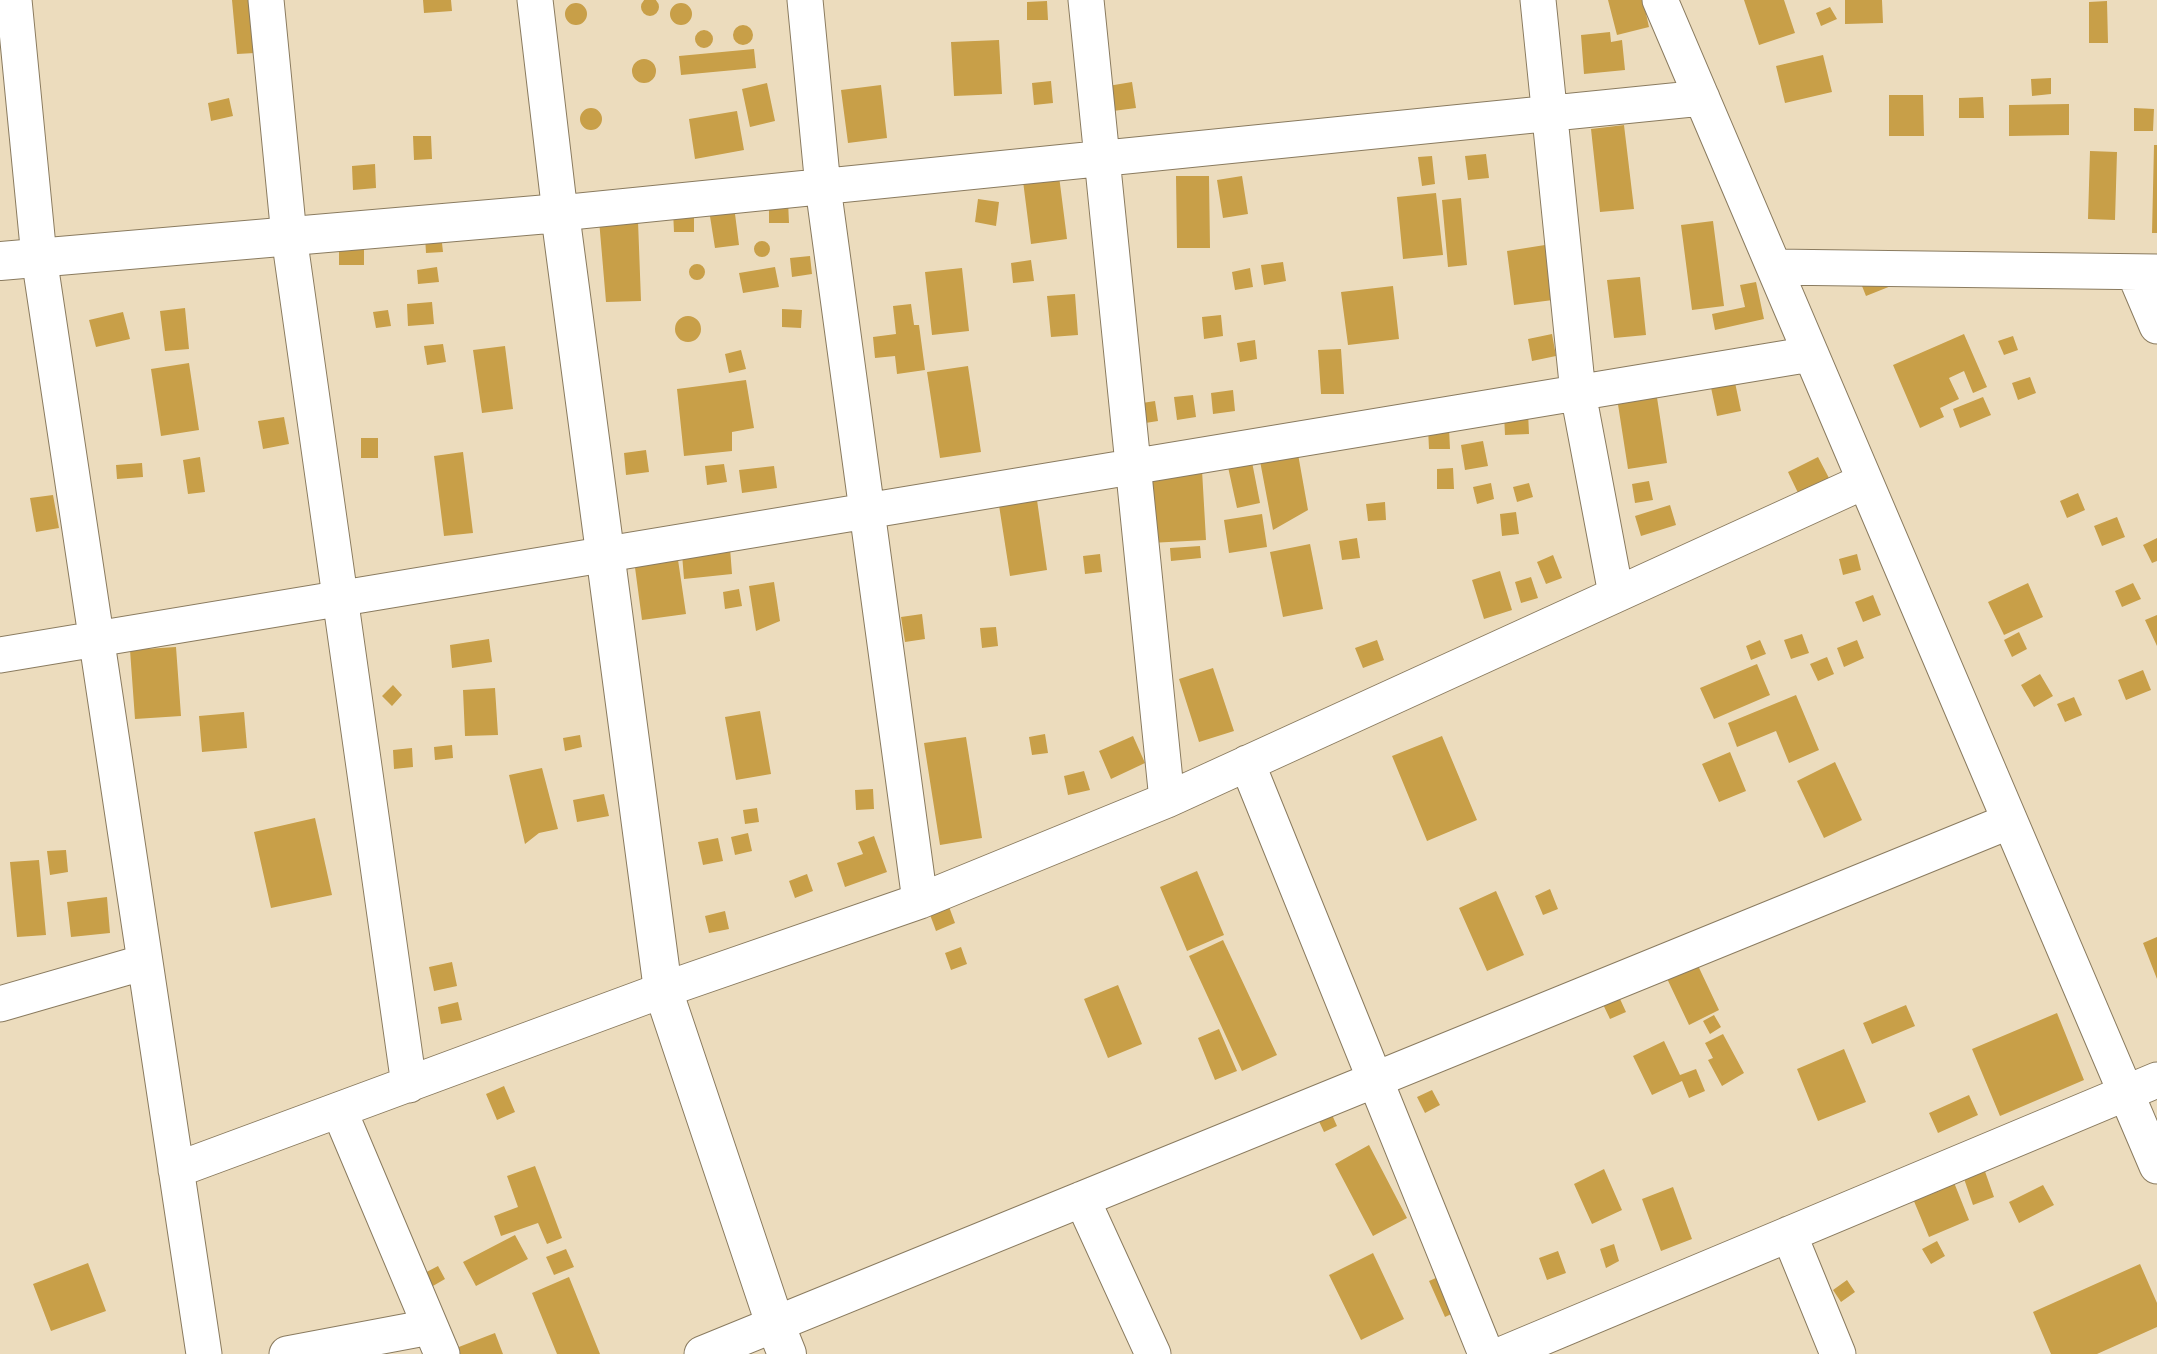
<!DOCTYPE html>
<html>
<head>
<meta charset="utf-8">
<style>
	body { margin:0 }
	canvas { display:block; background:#ecdcbd }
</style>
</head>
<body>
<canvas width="2157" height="1354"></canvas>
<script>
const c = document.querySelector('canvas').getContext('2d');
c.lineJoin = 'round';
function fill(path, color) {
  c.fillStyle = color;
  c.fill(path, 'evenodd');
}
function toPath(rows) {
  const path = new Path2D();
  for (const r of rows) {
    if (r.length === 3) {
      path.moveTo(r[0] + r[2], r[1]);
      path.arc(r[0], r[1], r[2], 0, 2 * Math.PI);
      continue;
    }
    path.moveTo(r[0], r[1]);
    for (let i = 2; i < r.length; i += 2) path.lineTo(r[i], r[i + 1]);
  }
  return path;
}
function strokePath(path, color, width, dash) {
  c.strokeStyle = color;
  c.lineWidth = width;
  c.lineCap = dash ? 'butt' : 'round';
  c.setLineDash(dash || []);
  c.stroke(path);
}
fill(toPath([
	[650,7,9],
	[232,0,250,0,255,53,237,54],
	[423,0,451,0,452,11,424,13],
	[1608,0,1643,0,1649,27,1617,35],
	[1744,0,1784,0,1795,33,1759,45],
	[1845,0,1882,0,1883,23,1845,24],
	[1047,1,1048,20,1027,20,1027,2],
	[2107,1,2108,43,2089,43,2089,2],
	[576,14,11],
	[681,14,11],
	[1830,7,1837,19,1821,26,1816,13],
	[743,35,10],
	[704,39,9],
	[1610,32,1611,42,1622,40,1625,70,1584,74,1581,35],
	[999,40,1002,94,954,96,951,42],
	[754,49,756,68,681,75,679,56],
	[1823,55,1832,92,1785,103,1776,66],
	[644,71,12],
	[2051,78,2051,94,2032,96,2031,79],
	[1051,81,1053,103,1034,105,1032,83],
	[1132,82,1136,108,1113,111,1108,86],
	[767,83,775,121,750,127,742,89],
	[881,85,887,138,848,143,841,90],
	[1889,95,1923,95,1924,136,1889,136],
	[1983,97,1984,118,1959,118,1959,98],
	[229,98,233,116,211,121,208,103],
	[2069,104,2069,135,2009,136,2009,105],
	[591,119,11],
	[2134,108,2154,109,2153,131,2134,131],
	[737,111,744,150,695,159,689,119],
	[1624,125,1634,209,1600,212,1591,129],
	[413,136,431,136,432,159,414,160],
	[2154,145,2157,145,2157,233,2152,233],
	[2090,151,2117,152,2115,220,2088,219],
	[1486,154,1489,178,1468,180,1465,156],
	[1432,156,1435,184,1422,186,1418,157],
	[375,164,376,188,353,190,352,166],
	[1059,176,1067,239,1031,244,1023,181],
	[1176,176,1209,176,1210,248,1177,248],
	[1242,176,1248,214,1223,218,1217,180],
	[1436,193,1443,255,1403,259,1397,197],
	[1461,198,1467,265,1448,267,1442,200],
	[978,199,999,202,996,226,975,222],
	[769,201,788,201,789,223,769,223],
	[734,206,739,245,715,248,709,210],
	[694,210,694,232,674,232,673,211],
	[599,220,638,221,641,301,606,302],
	[1713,221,1724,306,1692,310,1681,225],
	[441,234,443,252,426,253,425,236],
	[762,249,8],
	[339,243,364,243,364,265,339,265],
	[1545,245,1553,300,1514,305,1507,251],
	[810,256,812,274,792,277,790,258],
	[1031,260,1034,281,1013,283,1011,263],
	[1283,262,1286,281,1264,285,1261,265],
	[697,272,8],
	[437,267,439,282,418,284,417,270],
	[775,267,779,287,743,293,739,273],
	[962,268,969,331,932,335,925,272],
	[1250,268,1253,287,1235,290,1232,272],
	[1858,276,1906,280,1866,296],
	[1640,277,1646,335,1614,338,1607,280],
	[1756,282,1764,319,1715,330,1712,314,1745,307,1740,285],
	[1393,286,1399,339,1348,345,1341,292],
	[1075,294,1078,335,1051,337,1047,296],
	[432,302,434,324,408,326,407,304],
	[911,304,914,325,919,325,925,370,897,374,895,356,875,358,873,337,896,334,893,306],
	[185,308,189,349,165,351,160,311],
	[782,309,802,310,801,328,782,327],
	[388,310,391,326,376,328,373,312],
	[123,312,130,339,96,347,89,320],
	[1221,315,1223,336,1204,339,1202,317],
	[688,329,13],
	[1552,334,1556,356,1532,361,1528,339],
	[1964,334,1987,387,1973,393,1964,371,1949,378,1959,399,1940,408,1944,417,1920,428,1893,365],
	[2013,336,2018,350,2004,355,1998,341],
	[1255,340,1257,359,1240,362,1237,343],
	[443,344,446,362,427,365,424,346],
	[505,346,513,409,482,413,473,350],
	[1341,349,1344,394,1321,394,1318,350],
	[741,350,746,369,729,373,725,354],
	[189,363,199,430,161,436,151,369],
	[968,366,981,452,940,458,927,372],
	[1733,373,1741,411,1717,416,1709,378],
	[2030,377,2036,393,2018,400,2012,383],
	[746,380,754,428,732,432,732,451,684,456,677,389],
	[1233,390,1235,411,1213,414,1211,393],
	[1656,391,1667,463,1628,469,1617,398],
	[1193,395,1196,417,1177,420,1174,397],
	[1983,397,1991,415,1960,428,1953,409],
	[1155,401,1158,421,1139,424,1136,404],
	[1528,412,1529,434,1505,435,1504,414],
	[284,417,289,444,263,449,258,421],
	[1428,428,1449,428,1450,449,1429,449],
	[361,438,378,438,378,458,361,458],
	[1483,441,1488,466,1465,470,1461,445],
	[646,450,649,472,626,475,624,453],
	[463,452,473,533,444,536,434,456],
	[1298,454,1308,510,1273,530,1260,461],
	[200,457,205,492,188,494,183,460],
	[1818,457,1830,480,1799,495,1788,472],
	[1252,462,1260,503,1237,508,1228,467],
	[142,463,143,477,117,479,116,465],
	[724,464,727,482,707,485,705,466],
	[774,466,777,488,742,493,739,470],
	[1453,468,1454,489,1437,489,1437,469],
	[1202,470,1206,540,1150,543,1146,474],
	[1649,481,1653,500,1635,503,1632,484],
	[1491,483,1494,499,1477,504,1473,487],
	[1529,483,1533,497,1517,502,1513,487],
	[1036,493,1047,570,1010,576,998,499],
	[2078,493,2085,510,2067,518,2060,501],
	[53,495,59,528,36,532,30,498],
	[1385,502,1386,520,1368,521,1366,504],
	[1670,505,1676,525,1641,536,1635,516],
	[1516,512,1519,534,1502,536,1500,514],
	[1262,514,1267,547,1229,553,1224,520],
	[2117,517,2125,537,2102,546,2094,526],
	[1357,538,1360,558,1342,560,1339,541],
	[2157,538,2157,561,2152,563,2143,545],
	[1310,544,1323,609,1283,617,1270,552],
	[1200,546,1201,558,1171,561,1170,548],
	[730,548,732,574,684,579,682,554],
	[677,553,686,614,642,620,634,560],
	[1100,554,1102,572,1085,574,1083,556],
	[1857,554,1861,570,1843,575,1839,559],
	[1553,555,1562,578,1546,584,1537,562],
	[1500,571,1512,610,1484,619,1472,580],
	[1531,577,1538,598,1521,603,1515,582],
	[774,582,780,621,756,631,749,586],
	[2028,583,2043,617,2004,635,1988,602],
	[2133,583,2141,599,2122,607,2115,591],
	[739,589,742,606,725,609,723,592],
	[1873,595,1881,615,1863,622,1855,602],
	[922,614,925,639,905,642,901,617],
	[2157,615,2157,646,2145,620],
	[996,627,998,646,982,648,980,628],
	[2019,632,2027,649,2012,657,2004,640],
	[1802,634,1809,653,1791,659,1784,640],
	[489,639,492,662,452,668,450,645],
	[1377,640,1384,660,1363,668,1355,648],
	[1760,640,1766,654,1751,660,1746,646],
	[1857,640,1864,658,1844,667,1837,648],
	[176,647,181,716,135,719,130,650],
	[1827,657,1834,674,1818,681,1810,664],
	[1757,664,1770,695,1714,719,1700,688],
	[1213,668,1234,731,1199,742,1179,679],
	[2143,670,2151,690,2126,700,2118,680],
	[2040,674,2053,696,2034,707,2021,685],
	[393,685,402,695,392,706,382,696],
	[495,688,498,735,465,736,463,690],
	[1796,695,1819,750,1789,763,1776,731,1737,747,1728,723],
	[2074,697,2082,715,2065,722,2057,704],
	[760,711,771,774,736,780,725,717],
	[244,712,247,748,202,752,199,716],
	[1045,734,1048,753,1032,755,1029,737],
	[580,735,582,747,565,751,563,738],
	[1133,736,1145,763,1111,779,1099,751],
	[1442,736,1477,820,1427,841,1392,756],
	[966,737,982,838,940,845,924,743],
	[452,745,453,758,435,760,434,747],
	[412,748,413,767,394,769,393,750],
	[1730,752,1746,791,1719,802,1702,764],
	[1835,762,1862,820,1824,838,1797,781],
	[542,768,558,829,539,833,525,844,509,775],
	[1084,771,1090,790,1068,795,1064,776],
	[873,789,874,809,856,810,855,790],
	[604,794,609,816,577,822,573,800],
	[757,808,759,822,745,824,743,810],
	[315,818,332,895,271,908,254,832],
	[748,833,752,851,735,855,731,837],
	[874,836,887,872,845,887,837,863,863,854,858,842],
	[718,838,723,861,703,865,698,842],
	[66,850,68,872,50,875,47,851],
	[39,860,46,935,17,937,10,862],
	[1197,871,1224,935,1187,951,1160,887],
	[807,874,813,891,795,898,789,881],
	[1550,889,1558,909,1543,915,1535,896],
	[1496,891,1524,955,1487,971,1459,908],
	[107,897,110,933,71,937,67,902],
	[948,904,955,923,936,931,929,912],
	[725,911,729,929,709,933,705,916],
	[2157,937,2157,979,2143,943],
	[1223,940,1277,1055,1242,1071,1189,956],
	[961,947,967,964,951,970,945,953],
	[1692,953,1719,1010,1689,1025,1662,968],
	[452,962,457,986,434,991,429,967],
	[1118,985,1142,1044,1108,1058,1084,999],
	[1615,988,1626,1012,1610,1019,1599,996],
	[458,1002,462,1020,441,1024,438,1007],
	[1906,1005,1915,1026,1872,1044,1863,1023],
	[2057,1013,2084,1080,2000,1116,1972,1049],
	[1714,1015,1721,1027,1710,1034,1703,1021],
	[1219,1029,1237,1071,1215,1080,1198,1038],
	[1723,1034,1744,1073,1722,1086,1708,1060,1713,1058,1705,1043],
	[1664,1041,1680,1075,1696,1069,1705,1091,1689,1098,1682,1081,1652,1095,1633,1056],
	[1844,1049,1866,1102,1818,1121,1797,1069],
	[504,1086,515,1112,497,1120,486,1094],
	[1432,1090,1440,1105,1425,1113,1417,1097],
	[1969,1095,1978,1115,1938,1133,1929,1113],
	[1329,1108,1337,1126,1324,1132,1316,1115],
	[1369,1145,1407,1218,1373,1236,1335,1164],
	[1981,1160,1994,1197,1973,1205,1960,1167],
	[535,1166,562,1238,547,1244,538,1223,501,1236,494,1216,518,1207,507,1176],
	[1604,1169,1622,1210,1592,1224,1574,1184],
	[1949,1170,1969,1220,1929,1237,1908,1187],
	[2043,1185,2054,1205,2019,1223,2009,1202],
	[1673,1187,1692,1239,1661,1251,1642,1199],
	[515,1235,528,1259,476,1286,463,1262],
	[1937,1241,1945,1256,1931,1264,1922,1249],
	[1614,1244,1619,1261,1606,1268,1600,1249],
	[566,1249,574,1267,554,1275,546,1257],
	[1558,1251,1566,1273,1547,1280,1539,1258],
	[1373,1253,1404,1319,1361,1340,1329,1275],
	[88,1263,106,1311,51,1331,33,1284],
	[2140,1264,2157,1303,2157,1327,2097,1354,2051,1354,2033,1312],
	[438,1266,445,1279,426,1290,419,1276],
	[1454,1270,1470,1305,1445,1317,1429,1281],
	[569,1277,600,1354,557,1354,532,1293],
	[1847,1280,1855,1292,1841,1302,1833,1290],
	[495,1333,503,1354,452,1354,451,1350]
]), '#c89f48');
const minor = toPath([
	[14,0,39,257,204,1354],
	[266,0,289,236,409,1085],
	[535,0,560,213,1702,98],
	[805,0,823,187,920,901],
	[1086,0,1167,800],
	[1538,0,1578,393,1616,594],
	[1660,0,2157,1166],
	[1774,267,2157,272],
	[2134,272,2157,326],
	[0,655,1811,354],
	[1247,763,1486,1354],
	[0,1004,145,962],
	[339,1110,442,1354],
	[176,1170,663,990,920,901,1167,800,1865,481],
	[1082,1199,1153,1354],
	[1789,1234,1838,1354],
	[287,1354,430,1327],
	[702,1354,2010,821],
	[1503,1354,2157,1080]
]);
const secondary = toPath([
	[0,261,560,213,663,990,775,1324,787,1354]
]);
strokePath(minor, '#8a7b5f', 37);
strokePath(secondary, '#8a7b5f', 40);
strokePath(minor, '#fff', 35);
strokePath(secondary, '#fff', 38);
</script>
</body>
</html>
